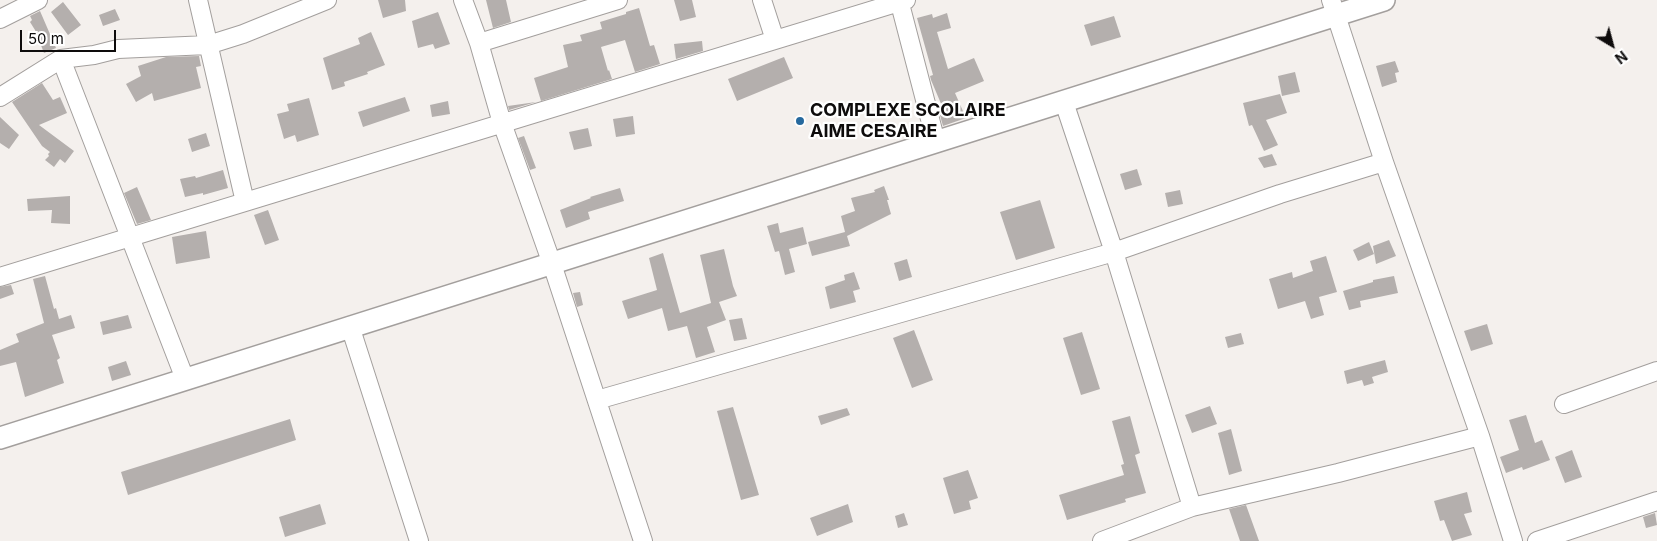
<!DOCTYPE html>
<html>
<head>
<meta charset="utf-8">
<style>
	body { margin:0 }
	#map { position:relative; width:1657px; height:541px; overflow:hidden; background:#f4f0ed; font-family:Inter,sans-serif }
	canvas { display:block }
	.north { position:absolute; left:1587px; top:20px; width:50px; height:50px; -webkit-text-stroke:4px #fff; paint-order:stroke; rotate:143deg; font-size:14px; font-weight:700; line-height:20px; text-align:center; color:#0e0c0c }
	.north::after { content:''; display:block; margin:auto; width:18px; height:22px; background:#0e0c0c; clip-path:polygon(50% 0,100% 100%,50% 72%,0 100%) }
	.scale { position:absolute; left:20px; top:30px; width:96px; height:22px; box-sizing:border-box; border:2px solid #0e0c0c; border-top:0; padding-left:6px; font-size:15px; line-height:18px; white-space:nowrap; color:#0e0c0c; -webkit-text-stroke:4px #fff; paint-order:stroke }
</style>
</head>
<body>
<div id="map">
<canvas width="1657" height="541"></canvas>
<div class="north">N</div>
<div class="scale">50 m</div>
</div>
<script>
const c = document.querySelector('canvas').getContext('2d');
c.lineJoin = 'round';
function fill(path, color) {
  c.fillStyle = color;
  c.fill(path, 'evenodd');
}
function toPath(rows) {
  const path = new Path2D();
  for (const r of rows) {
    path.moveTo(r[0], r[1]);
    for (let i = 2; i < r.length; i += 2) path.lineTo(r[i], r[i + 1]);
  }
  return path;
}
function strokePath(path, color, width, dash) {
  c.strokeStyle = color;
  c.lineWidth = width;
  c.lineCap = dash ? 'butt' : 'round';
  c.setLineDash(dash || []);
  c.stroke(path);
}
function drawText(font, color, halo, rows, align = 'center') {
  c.font = font + ' Inter,sans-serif';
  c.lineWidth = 4.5;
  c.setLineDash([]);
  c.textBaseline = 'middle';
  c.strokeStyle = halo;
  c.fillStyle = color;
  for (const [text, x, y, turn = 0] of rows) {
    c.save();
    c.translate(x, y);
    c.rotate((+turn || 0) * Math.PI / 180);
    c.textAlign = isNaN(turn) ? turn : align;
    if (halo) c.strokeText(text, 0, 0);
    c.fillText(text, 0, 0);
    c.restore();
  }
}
fill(toPath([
	[378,0,405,0,406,11,383,18],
	[486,0,506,0,511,22,493,28],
	[674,0,692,0,696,17,680,21],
	[63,2,81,25,68,35,51,12],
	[639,8,650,46,654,45,660,64,635,72,625,40,601,47,608,71,609,70,612,79,541,101,534,78,568,67,563,45,582,41,580,35,602,29,600,22,626,14,626,12],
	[115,9,120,20,103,26,99,15],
	[40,11,56,48,44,53,35,30,30,22,32,20,30,16],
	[438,12,450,44,435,49,433,44,418,48,412,21],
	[947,13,951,28,937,32,948,69,974,58,984,81,955,93,966,118,943,126,938,108,942,106,931,80,930,76,933,75,917,18,932,14,933,18],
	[1114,16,1121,37,1091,46,1084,25],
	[371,32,385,65,367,72,368,74,344,82,345,86,332,90,323,58,360,44,358,38],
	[702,41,703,51,676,59,674,44],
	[199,56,201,66,196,67,201,88,154,101,152,93,136,102,126,84,141,76,138,66,166,57],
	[784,57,793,78,737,101,728,79],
	[1395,61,1399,72,1395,73,1397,82,1382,87,1376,66],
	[1295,72,1300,92,1282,96,1278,76],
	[42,83,53,100,60,97,67,113,39,125,74,151,65,163,60,159,54,167,45,160,49,156,48,154,50,152,42,146,12,102],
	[1280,94,1287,113,1266,120,1278,145,1264,151,1252,125,1249,126,1243,103],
	[405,97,410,111,363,127,358,112],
	[309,98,319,135,297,142,295,135,284,139,277,114,289,111,287,104],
	[448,101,450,114,432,117,430,105],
	[536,102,509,110,508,106],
	[633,116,635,134,616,137,613,119],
	[0,117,19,135,9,149,0,143],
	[588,128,592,146,574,150,569,132],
	[206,133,210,146,192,152,188,139],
	[524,136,536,168,530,170,518,138],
	[1272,154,1277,165,1264,168,1258,158],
	[1137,169,1142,185,1125,190,1120,174],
	[223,170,228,188,203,195,203,193,185,197,180,179,195,176,196,178],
	[884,186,889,200,887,200,891,214,847,236,850,246,812,256,808,242,845,232,841,216,855,211,851,198,875,192,874,190],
	[137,187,151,220,137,224,124,193],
	[620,188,624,201,588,212,590,219,566,228,560,210,591,198,590,197],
	[1180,190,1183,204,1168,207,1165,193],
	[70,196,70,224,51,223,52,210,28,211,27,199],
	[1040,200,1055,248,1016,260,1000,212],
	[268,210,279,240,265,245,254,215],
	[778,223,780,233,803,227,807,244,789,249,795,272,785,275,779,251,775,252,767,226],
	[206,231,210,258,176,264,172,237],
	[1389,240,1396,256,1376,264,1373,246],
	[1369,242,1374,254,1358,261,1353,250],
	[724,249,733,286,737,296,719,302,726,320,707,327,715,352,696,358,687,326,668,331,662,308,628,319,622,301,657,290,649,258,663,253,680,313,711,303,700,255],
	[1326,256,1337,292,1319,297,1324,315,1311,319,1305,301,1278,309,1269,279,1292,272,1293,278,1313,271,1310,261],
	[907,259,912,277,899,281,894,263],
	[854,272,860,289,853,291,856,302,830,309,825,287,845,280,844,275],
	[45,276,54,309,56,308,59,319,71,315,75,328,52,335,60,358,57,360,64,383,25,397,16,362,0,366,0,350,19,342,16,334,44,323,33,279],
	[1394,276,1398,293,1360,301,1361,307,1349,310,1343,291,1373,282,1373,280],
	[11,285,14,294,0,299,0,287],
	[580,292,583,305,577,307,573,293],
	[128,315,132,328,103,335,100,322],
	[742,318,747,339,734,341,729,320],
	[1487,324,1493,344,1471,351,1464,331],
	[914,330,933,380,912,388,893,338],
	[1082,332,1100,389,1081,395,1063,338],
	[1241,333,1244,344,1228,348,1225,337],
	[1385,360,1388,372,1372,377,1374,383,1364,386,1362,380,1347,384,1344,371],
	[126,361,131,375,112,381,108,367],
	[1210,406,1217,424,1192,433,1185,415],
	[733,407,759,495,741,500,717,411],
	[847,408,850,415,821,425,818,416],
	[1526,415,1535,443,1542,440,1550,460,1523,470,1522,467,1506,473,1500,457,1519,450,1509,420],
	[1130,416,1140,453,1135,455,1146,493,1125,499,1126,502,1067,520,1059,495,1124,475,1121,465,1124,464,1112,421],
	[290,419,296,440,128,495,121,472],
	[1231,429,1242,471,1229,475,1218,433],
	[1572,450,1582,477,1565,483,1555,457],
	[968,470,978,498,969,501,971,509,954,514,943,478],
	[1467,492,1472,512,1464,514,1472,535,1452,541,1444,520,1440,521,1434,501],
	[320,504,326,524,285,537,279,517],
	[848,504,853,522,817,536,810,518],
	[1246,505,1259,541,1240,541,1229,509],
	[904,513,908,525,898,528,895,516],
	[1655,513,1657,525,1646,528,1643,517]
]), '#b4afad');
const minor = toPath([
	[198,0,245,202],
	[463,0,479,43,502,123,552,264,643,541],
	[762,0,775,40],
	[899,0,936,142],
	[1331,0,1384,162,1480,436,1513,541],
	[0,19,38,0],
	[479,43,618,0],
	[61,59,185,379],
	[0,97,61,59,94,55,118,49,208,45,243,34,327,0],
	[1064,102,1114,252,1192,507],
	[0,277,906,0],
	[350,326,419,541],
	[597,400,1114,252,1280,194,1384,162],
	[1564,404,1657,371],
	[1102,541,1192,507,1338,473,1480,436],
	[1537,541,1657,501]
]);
const major = toPath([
	[0,438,1384,0]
]);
strokePath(minor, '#a39f9d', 20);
strokePath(major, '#a39f9d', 24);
strokePath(minor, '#fff', 18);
strokePath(major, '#fff', 21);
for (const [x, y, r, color] of [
	[800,121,5,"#26699e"]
]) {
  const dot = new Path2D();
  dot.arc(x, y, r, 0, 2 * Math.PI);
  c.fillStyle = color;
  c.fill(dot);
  strokePath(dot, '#fff', 2);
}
drawText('bold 18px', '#0e0c0c', '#fff', [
	["COMPLEXE SCOLAIRE",810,111],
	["AIME CESAIRE",810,132]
], 'left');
</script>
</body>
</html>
